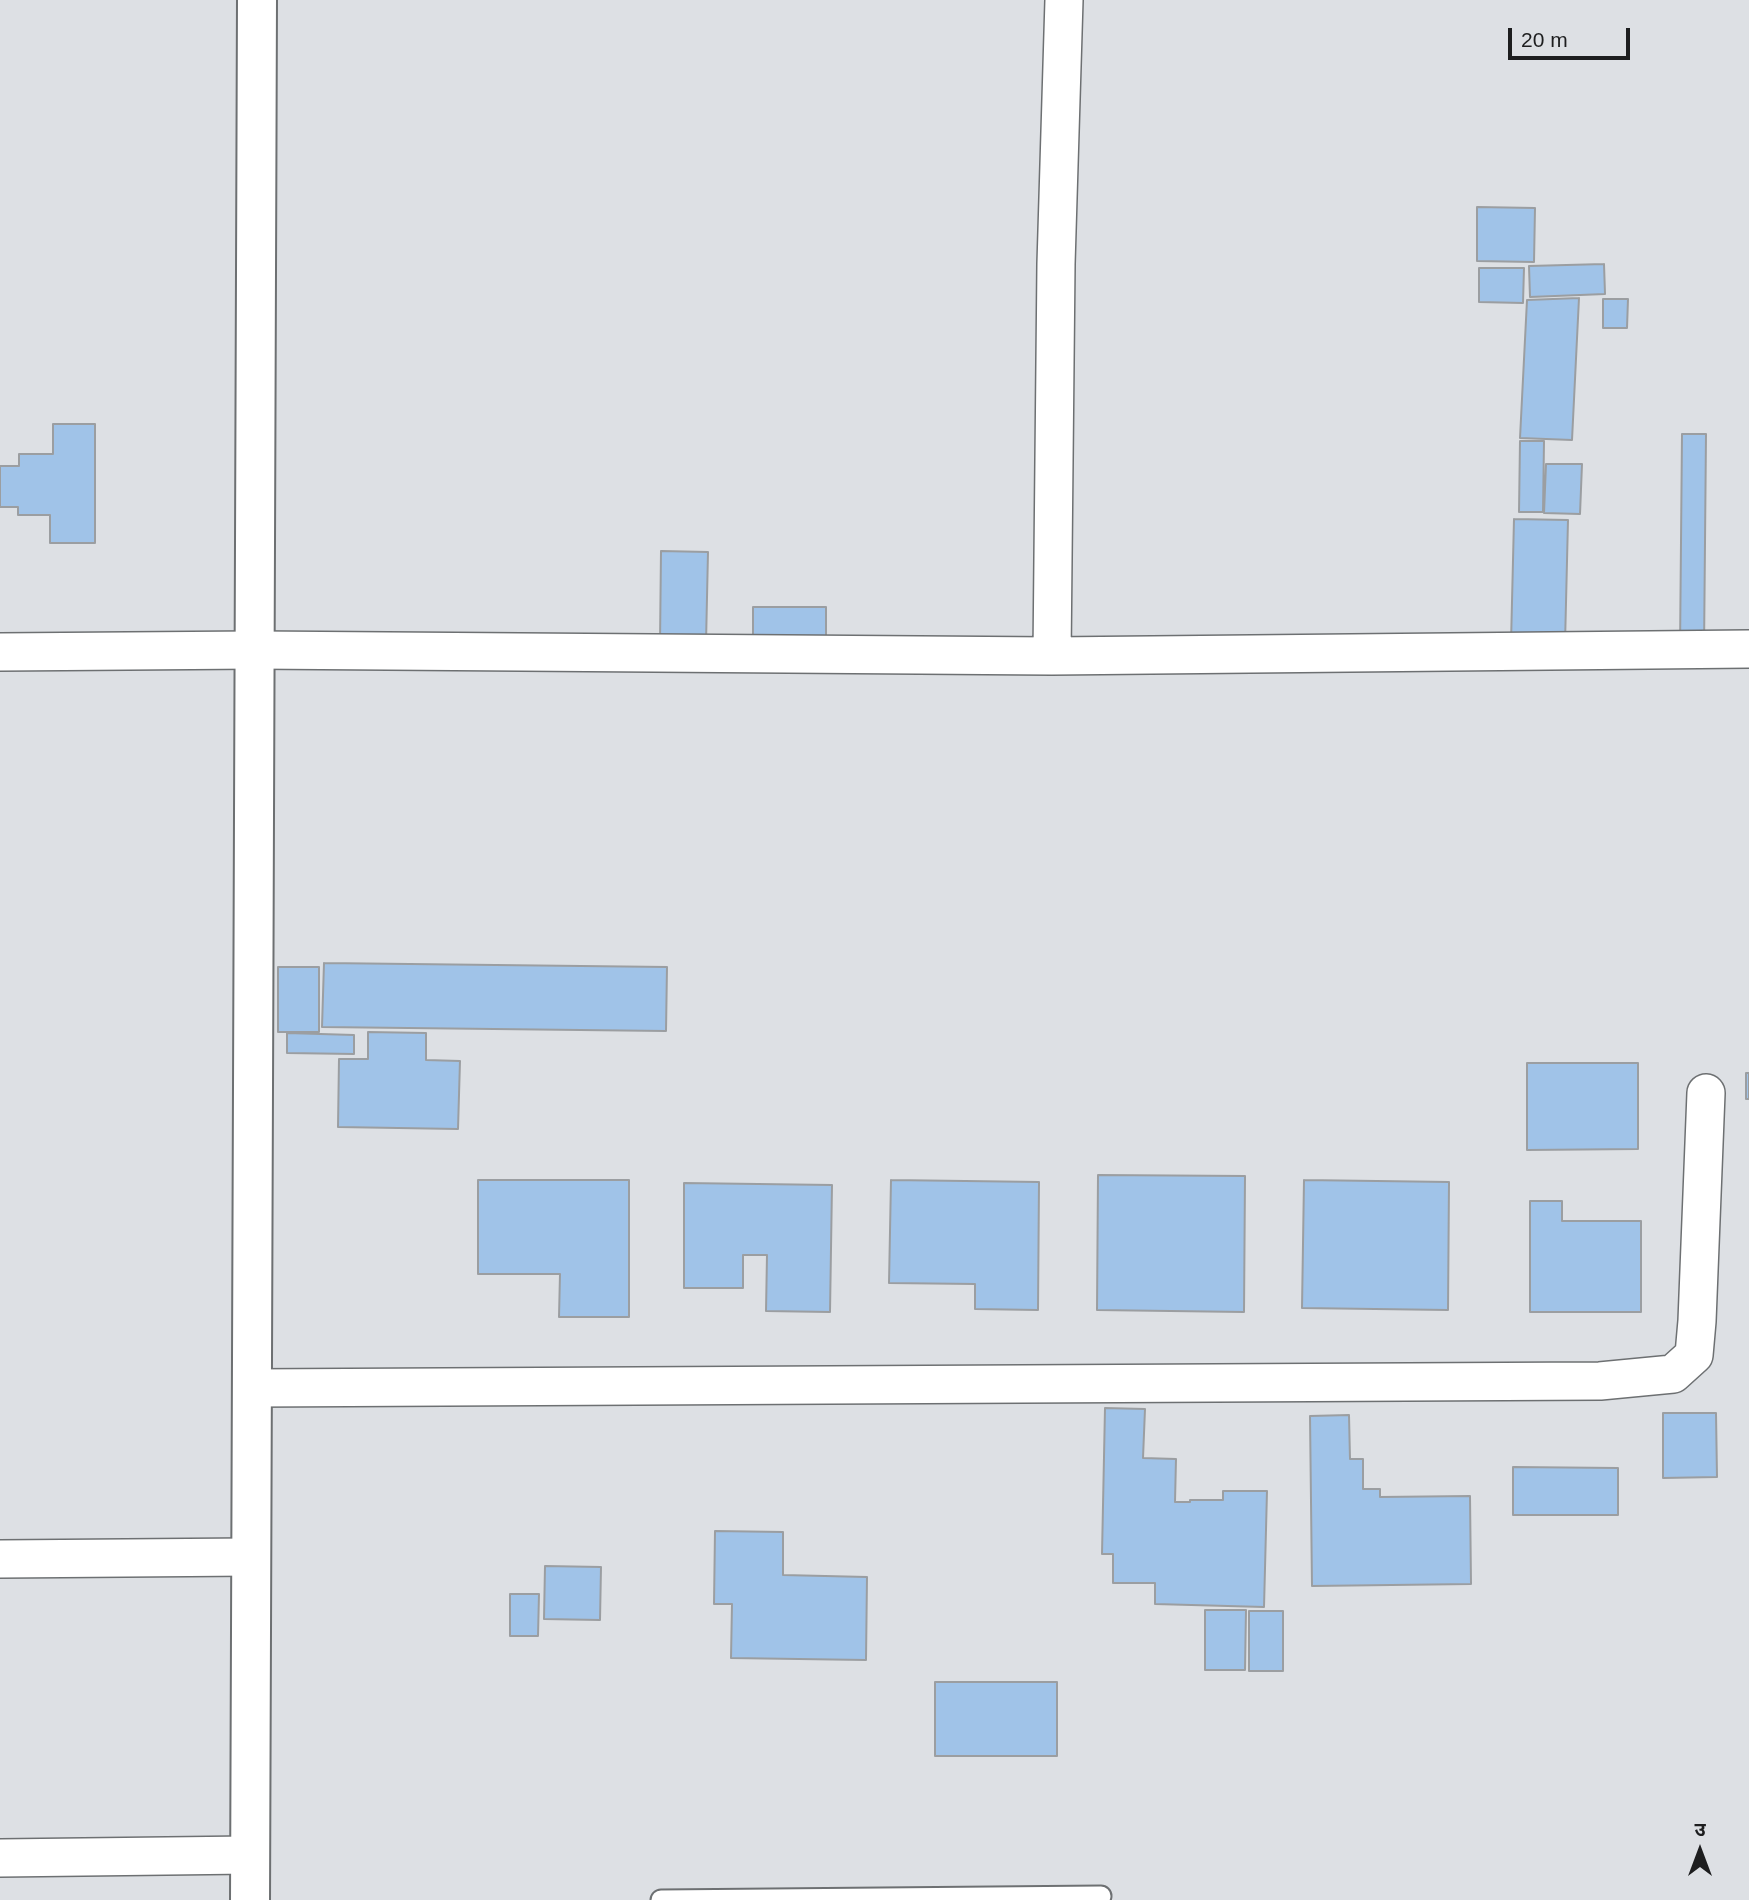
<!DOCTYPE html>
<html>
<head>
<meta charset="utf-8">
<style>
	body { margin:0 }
	#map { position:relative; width:1749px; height:1900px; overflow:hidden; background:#dde0e4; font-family:Helvetica,"Noto Sans Devanagari",sans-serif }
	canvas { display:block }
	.north { position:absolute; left:1665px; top:1816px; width:70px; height:70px; -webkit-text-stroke:5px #dde0e4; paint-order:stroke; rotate:0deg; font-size:19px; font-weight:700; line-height:28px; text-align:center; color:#1d1e1f }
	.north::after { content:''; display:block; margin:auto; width:24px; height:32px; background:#1d1e1f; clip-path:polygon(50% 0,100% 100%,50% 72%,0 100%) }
	.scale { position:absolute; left:1508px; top:28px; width:122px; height:32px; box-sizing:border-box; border:4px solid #1d1e1f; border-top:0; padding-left:9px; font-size:21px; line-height:24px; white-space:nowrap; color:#1d1e1f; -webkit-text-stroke:5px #dde0e4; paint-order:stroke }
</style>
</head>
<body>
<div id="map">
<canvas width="1749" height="1900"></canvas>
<div class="north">उ</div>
<div class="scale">20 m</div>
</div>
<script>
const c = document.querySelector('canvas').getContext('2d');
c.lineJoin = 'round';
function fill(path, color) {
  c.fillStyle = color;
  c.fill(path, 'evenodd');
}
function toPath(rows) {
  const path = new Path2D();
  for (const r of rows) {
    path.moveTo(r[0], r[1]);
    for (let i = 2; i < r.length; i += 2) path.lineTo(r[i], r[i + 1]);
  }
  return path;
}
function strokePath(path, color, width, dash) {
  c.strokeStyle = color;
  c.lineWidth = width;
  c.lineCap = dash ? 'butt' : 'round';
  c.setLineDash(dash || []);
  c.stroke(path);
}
const building = toPath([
	[1477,207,1535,208,1534,262,1477,261,1477,207],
	[1604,264,1605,294,1530,297,1529,266,1604,264],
	[1479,268,1524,268,1523,303,1479,302,1479,268],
	[1579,298,1572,440,1520,438,1527,300,1579,298],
	[1603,299,1628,299,1627,328,1603,328,1603,299],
	[53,424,95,424,95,543,50,543,50,515,18,515,18,507,0,507,0,466,19,466,19,454,53,454,53,424],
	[1682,434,1706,434,1704,650,1680,649,1682,434],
	[1520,441,1544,441,1543,512,1519,512,1520,441],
	[1546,464,1582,464,1580,514,1544,513,1546,464],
	[1514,519,1568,520,1565,644,1511,643,1514,519],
	[661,551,708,552,706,643,660,643,661,551],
	[753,607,826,607,826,643,753,643,753,607],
	[324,963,667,967,666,1031,322,1027,324,963],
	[278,967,319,967,319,1032,278,1032,278,967],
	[368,1032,426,1033,426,1060,460,1061,458,1129,338,1127,339,1059,368,1059,368,1032],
	[287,1033,354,1035,354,1054,287,1053,287,1033],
	[1527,1063,1638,1063,1638,1149,1527,1150,1527,1063],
	[1746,1073,1749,1073,1749,1099,1746,1099,1746,1073],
	[1098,1175,1245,1176,1244,1312,1097,1310,1098,1175],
	[478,1180,629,1180,629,1317,559,1317,560,1274,478,1274,478,1180],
	[891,1180,1039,1182,1038,1310,975,1309,975,1284,889,1283,891,1180],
	[1304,1180,1449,1182,1448,1310,1302,1308,1304,1180],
	[684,1183,832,1185,830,1312,766,1311,767,1255,743,1255,743,1288,684,1288,684,1183],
	[1530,1201,1562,1201,1562,1221,1641,1221,1641,1312,1530,1312,1530,1201],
	[1105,1408,1145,1409,1143,1458,1176,1459,1175,1502,1190,1502,1190,1500,1223,1500,1223,1491,1267,1491,1264,1607,1155,1604,1155,1583,1113,1583,1113,1554,1102,1554,1105,1408],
	[1663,1413,1716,1413,1717,1477,1663,1478,1663,1413],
	[1349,1415,1350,1459,1363,1459,1363,1489,1380,1489,1380,1497,1470,1496,1471,1584,1312,1586,1310,1416,1349,1415],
	[1513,1467,1618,1468,1618,1515,1513,1515,1513,1467],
	[715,1531,783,1532,783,1575,867,1577,866,1660,731,1658,732,1604,714,1604,715,1531],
	[545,1566,601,1567,600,1620,544,1619,545,1566],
	[510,1594,539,1594,538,1636,510,1636,510,1594],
	[1205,1610,1246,1610,1245,1670,1205,1670,1205,1610],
	[1249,1611,1283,1611,1283,1671,1249,1671,1249,1611],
	[935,1682,1057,1682,1057,1756,935,1756,935,1682]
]);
fill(building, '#a0c3e8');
strokePath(building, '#9b9ea1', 2);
const service = toPath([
	[661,1900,1101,1896]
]);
const minor = toPath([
	[0,652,255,650,1052,656,1749,649],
	[1052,656,1056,264,1064,0],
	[252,1388,1600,1381,1673,1374,1694,1355,1697,1321,1706,1093],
	[0,1559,251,1557],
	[0,1858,250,1855]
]);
const tertiary = toPath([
	[250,1900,257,0]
]);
strokePath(service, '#6d7072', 23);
strokePath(minor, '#6d7072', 40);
strokePath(tertiary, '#6d7072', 42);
strokePath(service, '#fff', 19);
strokePath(minor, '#fff', 37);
strokePath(tertiary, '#fff', 38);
</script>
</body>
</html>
